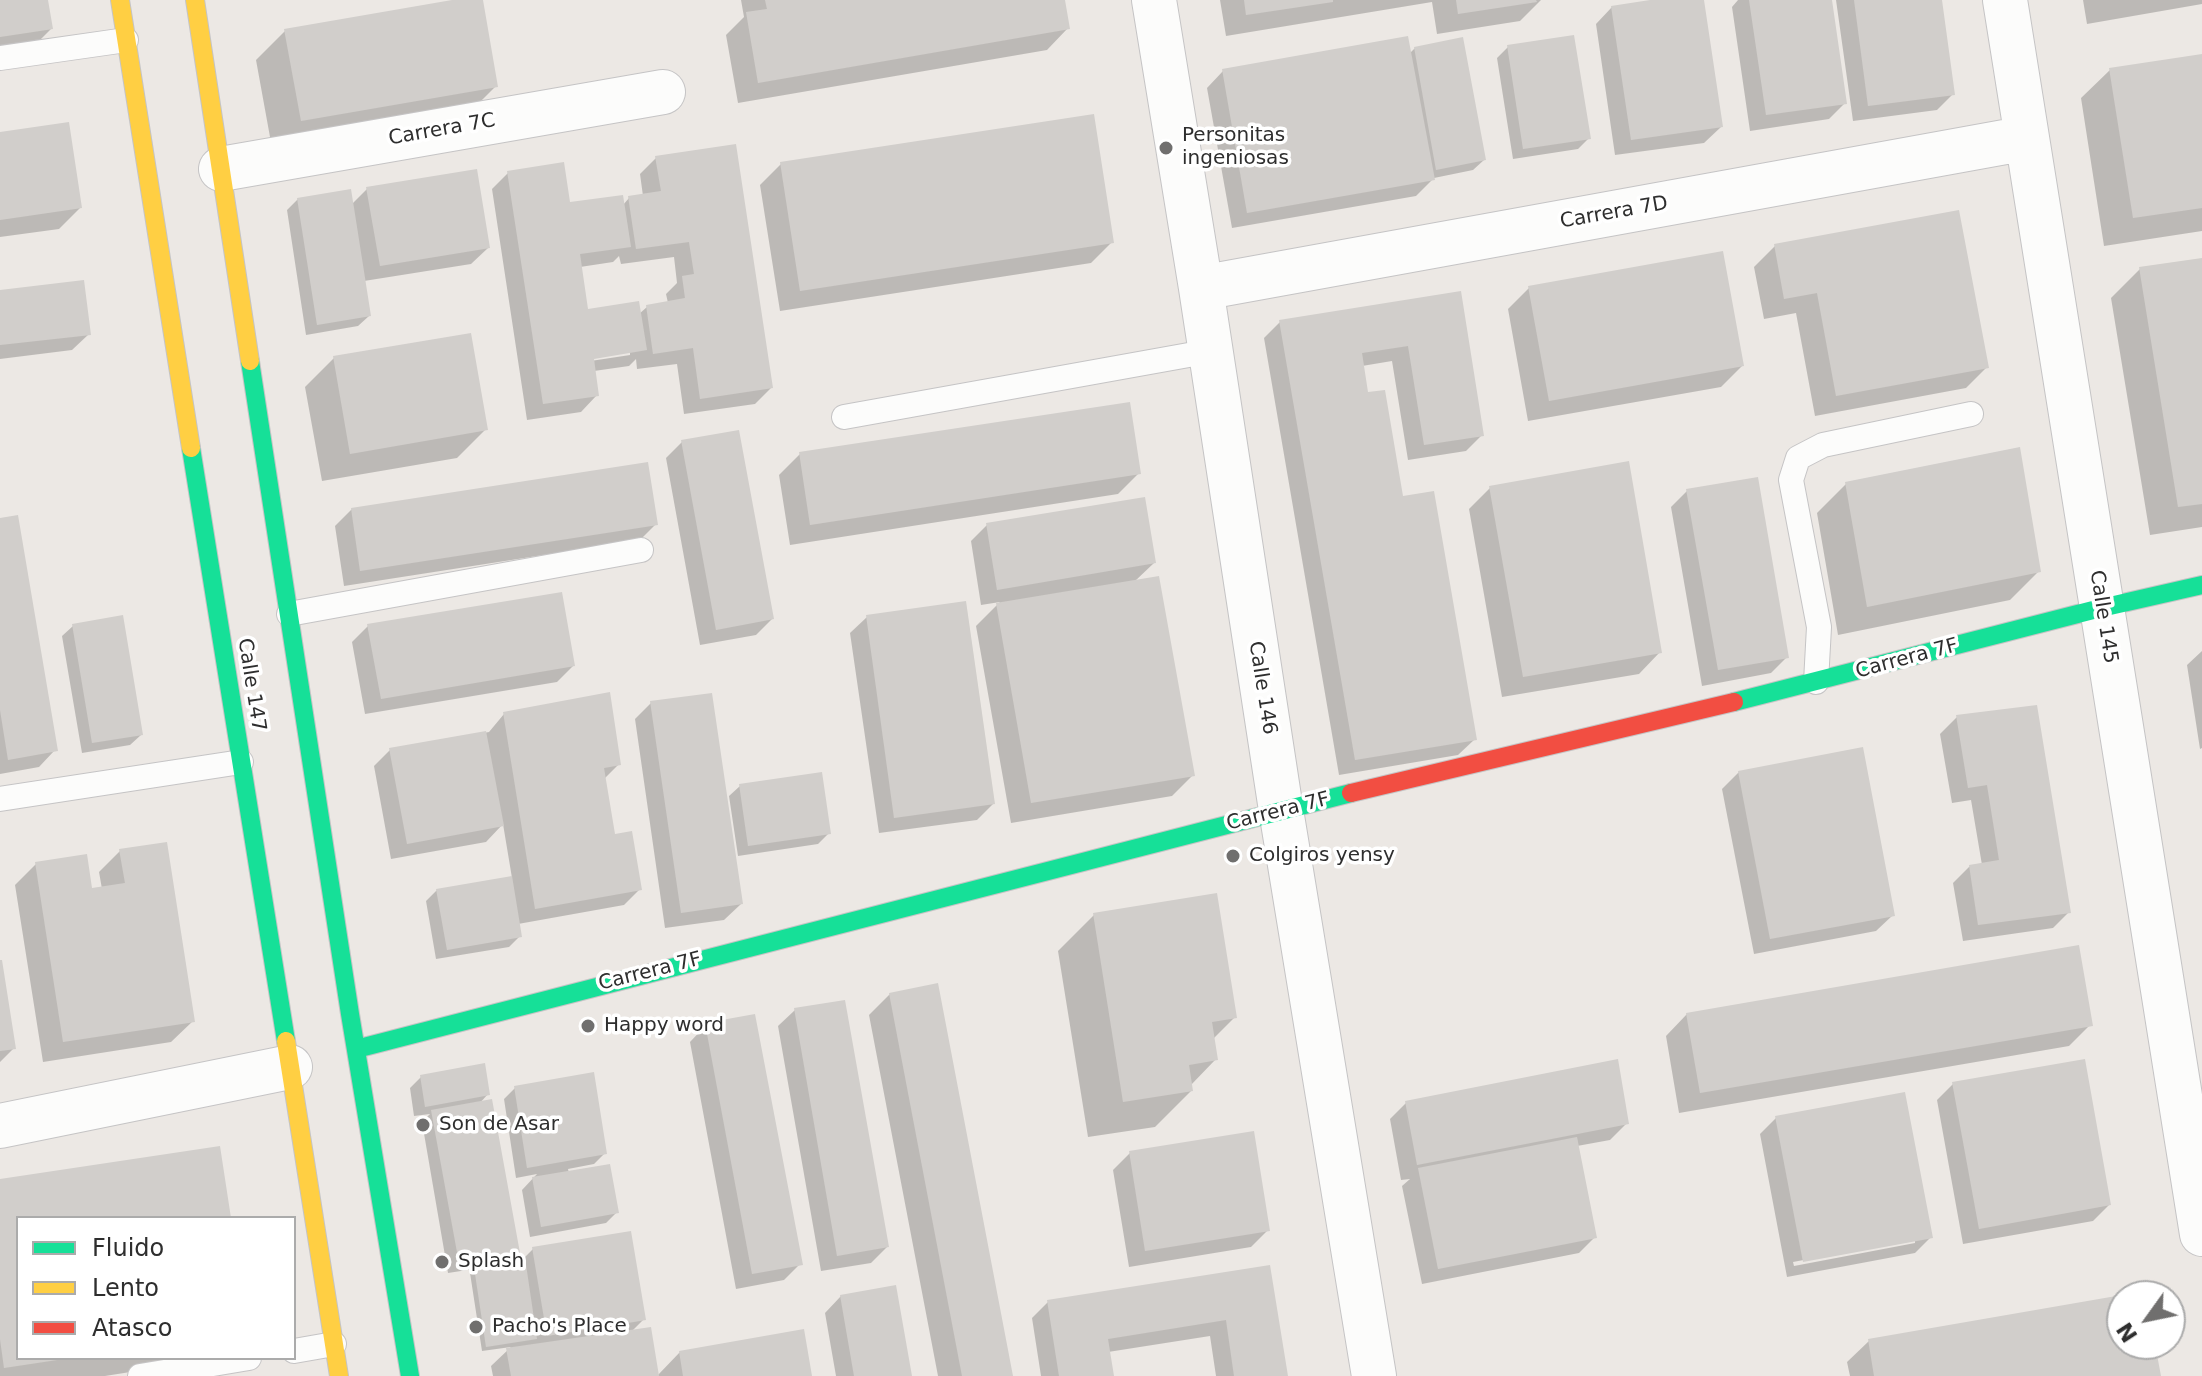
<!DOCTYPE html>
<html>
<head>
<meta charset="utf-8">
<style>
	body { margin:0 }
	#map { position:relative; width:2202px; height:1376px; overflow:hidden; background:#ece8e4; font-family:"DejaVu Sans",sans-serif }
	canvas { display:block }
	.legend { position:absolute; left:16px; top:1216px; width:280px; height:144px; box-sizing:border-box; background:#fff; border:2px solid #ababab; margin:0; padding:10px 14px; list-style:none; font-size:24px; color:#2e2e2e }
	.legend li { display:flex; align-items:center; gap:16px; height:40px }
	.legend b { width:40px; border:2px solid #ababab }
	.north { position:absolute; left:2106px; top:1280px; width:80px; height:80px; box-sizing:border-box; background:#fff; border:2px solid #ababab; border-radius:50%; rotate:237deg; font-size:22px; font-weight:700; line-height:32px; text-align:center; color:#2e2e2e }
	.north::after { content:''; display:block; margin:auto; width:28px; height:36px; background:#706f6e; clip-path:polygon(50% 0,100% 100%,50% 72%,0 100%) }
</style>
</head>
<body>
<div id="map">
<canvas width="2202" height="1376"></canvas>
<ul class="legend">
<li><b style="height:10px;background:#16e098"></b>Fluido</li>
<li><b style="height:10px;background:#ffcf43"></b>Lento</li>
<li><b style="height:10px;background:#f24e42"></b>Atasco</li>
</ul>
<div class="north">N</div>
</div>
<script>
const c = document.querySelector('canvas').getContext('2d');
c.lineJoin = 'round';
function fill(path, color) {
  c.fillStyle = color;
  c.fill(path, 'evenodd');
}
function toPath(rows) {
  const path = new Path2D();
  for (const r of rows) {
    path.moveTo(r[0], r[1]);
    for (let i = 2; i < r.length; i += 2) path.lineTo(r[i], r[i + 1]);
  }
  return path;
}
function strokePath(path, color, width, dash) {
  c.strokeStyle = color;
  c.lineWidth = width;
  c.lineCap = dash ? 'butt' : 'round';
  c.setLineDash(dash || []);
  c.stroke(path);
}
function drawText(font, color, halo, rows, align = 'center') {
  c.font = font + ' "DejaVu Sans",sans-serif';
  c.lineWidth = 7;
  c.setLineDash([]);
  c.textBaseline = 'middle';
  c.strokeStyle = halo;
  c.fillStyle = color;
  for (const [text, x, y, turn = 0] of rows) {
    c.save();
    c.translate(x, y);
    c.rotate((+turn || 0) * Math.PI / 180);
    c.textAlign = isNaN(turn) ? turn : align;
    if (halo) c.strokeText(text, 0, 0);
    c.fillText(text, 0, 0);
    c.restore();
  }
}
fill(toPath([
	[0,0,46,0,51,29,15,65,0,67],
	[463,0,481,0,496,86,467,115,272,148,256,60,285,31],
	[741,0,1063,0,1068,28,1047,50,738,103,726,35,744,17],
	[1220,0,1541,0,1520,21,1437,34,1432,2,1226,36],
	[1664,0,1702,0,1721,127,1704,143,1615,155,1596,24,1612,7],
	[1738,0,1830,0,1845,103,1829,119,1750,131,1732,7],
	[1836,0,1940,0,1953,94,1937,110,1853,121],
	[2083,0,2202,0,2202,4,2087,24],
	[1508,47,1589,138,1578,149,1513,159,1497,58],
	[1415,48,1484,160,1473,170,1434,178,1416,196,1232,228,1207,88,1223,71,1409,54],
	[2202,56,2202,231,2104,246,2081,98,2110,70],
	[0,134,80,208,59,229,0,237],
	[656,158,771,388,755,404,684,414,677,364,637,369,636,359,629,366,594,371,597,395,581,412,527,420,492,189,508,173,568,204,623,205,629,198,643,196,640,174],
	[619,256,621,264,674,257,677,283,666,294,668,303,647,307,639,314,586,311,580,267,613,262],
	[630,351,630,355,584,362,584,358],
	[781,164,1112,242,1091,263,780,311,760,185],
	[367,189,488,248,471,264,364,281,369,316,358,326,306,335,287,210,298,199,351,205],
	[1775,246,1987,367,1966,388,1815,416,1796,313,1764,319,1754,267],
	[2202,260,2202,527,2150,535,2111,298,2140,269],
	[1529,288,1742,366,1721,387,1528,421,1508,309],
	[0,292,89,334,72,350,0,359],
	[1459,294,1482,435,1466,451,1408,460,1392,361,1362,366,1366,395,1401,498,1475,739,1458,755,1339,775,1264,338,1280,322],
	[334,358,486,429,457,458,322,481,305,387],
	[682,442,772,619,756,635,700,645,666,458],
	[800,454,1139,473,1118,494,790,545,779,475],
	[1846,484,2038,572,2010,600,1838,635,1817,513],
	[1490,488,1660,652,1639,674,1502,697,1469,509],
	[1687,491,1787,657,1771,673,1702,686,1671,507],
	[352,509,656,524,640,540,344,586,335,526],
	[0,520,55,750,39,767,0,774],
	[987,525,1154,563,1134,582,1193,775,1172,796,1011,823,976,626,1000,602,981,605,971,541],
	[867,617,993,804,977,820,879,833,850,633],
	[73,626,141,735,130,745,82,753,62,636],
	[368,626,573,666,557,682,365,714,352,642],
	[2202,651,2202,748,2200,749,2187,665],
	[651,703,741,904,724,920,665,928,635,719],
	[504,714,619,764,604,779,613,837,640,889,624,905,518,924,520,936,509,947,436,959,426,901,437,890,512,878,503,824,486,842,391,859,374,766,390,750,489,732],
	[1957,717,2069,912,2053,928,1963,941,1953,883,1970,866,1982,865,1971,800,1952,803,1940,734],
	[1739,772,1893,915,1876,931,1754,954,1722,789],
	[740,786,829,833,818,844,738,856,729,796],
	[120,851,193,1021,171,1042,43,1062,15,885,36,864,90,890,102,889,99,872],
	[1094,915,1235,1017,1213,1039,1216,1059,1190,1086,1191,1091,1155,1127,1088,1137,1058,951],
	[0,962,14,1048,0,1062],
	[890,994,1011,1376,938,1376,869,1015],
	[795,1010,887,1247,871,1263,821,1271,778,1026],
	[1687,1014,2090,1025,2069,1046,1679,1113,1666,1036],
	[706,1025,800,1264,784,1280,736,1289,690,1042],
	[421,1077,488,1094,479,1104,518,1253,507,1263,521,1261,533,1249,644,1319,631,1332,657,1376,680,1352,810,1376,493,1376,491,1366,511,1347,482,1351,470,1273,474,1269,448,1273,422,1122,430,1114,414,1116,410,1088],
	[1953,1084,2109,1205,2093,1221,1963,1244,1937,1100],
	[515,1088,605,1153,594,1164,568,1169,569,1173,617,1212,606,1223,530,1237,522,1190,537,1174,516,1178,504,1099],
	[1406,1103,1627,1123,1610,1140,1577,1146,1595,1237,1579,1253,1422,1284,1402,1186,1410,1179,1401,1180,1390,1119],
	[1776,1118,1931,1237,1915,1253,1787,1277,1760,1134],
	[1915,1239,1915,1243,1794,1266,1793,1262],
	[1130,1153,1268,1230,1251,1247,1129,1267,1113,1170],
	[0,1181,229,1218,18,1218,18,1358,219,1358,105,1376,0,1376],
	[1268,1267,1286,1376,1216,1376,1210,1336,1108,1352,1112,1376,1041,1376,1032,1318,1048,1302],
	[2145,1293,2146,1296,2126,1296],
	[841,1296,910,1376,836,1376,825,1313],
	[2122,1297,2122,1344,2153,1344,2159,1376,1850,1376,1847,1362,1869,1341]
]), '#0003');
fill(toPath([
	[0,0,48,0,53,29,0,37],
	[452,0,483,0,498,87,301,121,284,29],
	[765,0,1065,0,1070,29,758,83,746,12,767,9],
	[1244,0,1333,0,1333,2,1246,15],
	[1456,0,1536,0,1537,2,1458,14],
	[1650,0,1704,0,1723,127,1631,140,1611,6],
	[1749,0,1832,0,1847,104,1766,115],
	[1854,0,1942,0,1955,95,1868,106],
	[1574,35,1591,139,1523,149,1507,45],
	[1408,36,1435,180,1247,213,1222,69],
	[1463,37,1486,160,1436,170,1414,47],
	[2202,54,2202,208,2133,218,2109,68],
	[1094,114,1114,243,800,291,780,162],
	[69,122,82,208,0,220,0,132],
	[736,144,773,388,700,399,693,348,653,354,646,305,685,298,682,276,694,274,689,242,636,249,628,196,661,191,655,156],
	[564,162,570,202,623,195,631,247,580,254,588,309,639,301,647,350,594,359,599,396,543,404,507,171],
	[477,169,490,248,380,266,366,187],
	[351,189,371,316,317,325,297,198],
	[1959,210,1989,368,1836,396,1817,293,1784,299,1774,244],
	[1723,251,1744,366,1549,401,1528,286],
	[2202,258,2202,504,2178,507,2139,267],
	[84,280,91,335,0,345,0,290],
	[1461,291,1484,436,1424,445,1408,346,1362,353,1368,392,1385,390,1403,496,1434,491,1477,740,1355,760,1279,320],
	[471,333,488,430,350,454,333,356],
	[1130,402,1141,474,810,525,799,452],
	[739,430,774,619,716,630,681,440],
	[2020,447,2041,572,1867,607,1845,482],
	[1629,461,1662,653,1523,677,1489,486],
	[648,462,658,525,360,571,351,508],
	[1758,477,1789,658,1718,670,1686,489],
	[1145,497,1156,563,997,590,986,523],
	[18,515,58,751,8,760,0,710,0,518],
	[1159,576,1195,776,1031,803,996,603],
	[562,592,575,666,381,699,367,624],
	[966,601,995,804,894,818,866,615],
	[123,615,143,735,92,743,72,624],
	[610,692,621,765,604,768,615,834,632,831,642,890,535,909,503,712],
	[712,693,743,904,681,913,650,701],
	[2037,705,2071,913,1978,925,1969,865,1999,860,1987,785,1968,788,1956,715],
	[486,731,504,826,407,844,389,748],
	[1863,747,1895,916,1770,939,1738,771],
	[822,772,831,834,748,846,739,784],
	[167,842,195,1022,63,1042,35,862,87,854,92,888,125,883,119,849],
	[512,876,522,937,447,950,436,889],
	[1217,893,1237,1018,1212,1022,1218,1060,1189,1065,1193,1091,1123,1102,1093,913],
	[2079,945,2093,1026,1700,1093,1686,1013],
	[0,960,2,960,16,1049,0,1051],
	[938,983,1013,1376,962,1376,889,993],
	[845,1000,889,1247,837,1256,794,1008],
	[755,1014,803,1265,752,1274,705,1023],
	[1618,1059,1629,1124,1417,1165,1405,1101],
	[2085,1059,2111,1205,1979,1229,1952,1082],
	[485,1063,490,1095,425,1107,420,1075],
	[594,1072,607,1154,527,1168,514,1086],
	[1905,1092,1933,1238,1803,1262,1775,1116],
	[492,1099,520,1253,459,1263,431,1110],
	[1254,1131,1270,1231,1145,1251,1129,1151],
	[1577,1137,1597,1238,1438,1269,1418,1168],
	[220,1146,231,1218,18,1218,18,1358,57,1358,57,1360,4,1368,0,1339,0,1179],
	[610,1164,619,1213,541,1227,532,1177],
	[631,1231,646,1320,547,1336,532,1247],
	[525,1258,537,1339,486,1347,474,1267],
	[1270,1265,1288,1376,1234,1376,1226,1320,1108,1339,1114,1376,1059,1376,1047,1300],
	[896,1285,912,1376,854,1376,840,1295],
	[2122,1295,2122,1344,2155,1344,2161,1376,1874,1376,1868,1339],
	[651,1327,659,1376,511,1376,506,1348],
	[804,1329,812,1376,683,1376,679,1351]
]), '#d1cecb');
const lane = toPath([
	[0,58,126,40],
	[844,417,1211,351],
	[289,614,641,550],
	[1816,682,1819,627,1791,480,1798,458,1823,445,1971,414],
	[0,799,241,762],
	[294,1351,334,1344],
	[140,1376,249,1358]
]);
const street = toPath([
	[1154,0,1201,288,1281,810,1374,1376],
	[2005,0,2202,1234],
	[221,169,663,92],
	[1201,288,2027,138],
	[0,1126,290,1067]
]);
const fast = toPath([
	[250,361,350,1014,410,1376],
	[191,448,286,1041],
	[1734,702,2101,608,2202,585],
	[356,1049,1351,793]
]);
const slow = toPath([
	[120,0,191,448],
	[195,0,250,361],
	[286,1041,339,1376]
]);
const jam = toPath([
	[1351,793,1734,702]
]);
strokePath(lane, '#c5c4c5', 26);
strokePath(street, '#c5c4c5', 46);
strokePath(fast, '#c5c4c5', 20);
strokePath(slow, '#c5c4c5', 20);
strokePath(jam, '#c5c4c5', 20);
strokePath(lane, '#fcfcfb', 24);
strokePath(street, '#fcfcfb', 44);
strokePath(fast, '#16e098', 18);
strokePath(slow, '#ffcf43', 18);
strokePath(jam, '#f24e42', 18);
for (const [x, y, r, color] of [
	[1166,148,8,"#706f6e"],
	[1233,856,8,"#706f6e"],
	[588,1026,8,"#706f6e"],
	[423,1125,8,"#706f6e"],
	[442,1262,8,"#706f6e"],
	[476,1327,8,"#706f6e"]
]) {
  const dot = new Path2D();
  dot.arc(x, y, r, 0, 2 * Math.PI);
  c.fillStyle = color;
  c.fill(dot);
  strokePath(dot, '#fff', 3);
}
drawText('20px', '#2e2e2e', '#fff', [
	["Carrera 7C",442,130,-10],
	["Carrera 7D",1614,213,-10],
	["Calle 145",2103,617,81],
	["Carrera 7F",1907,659,-15],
	["Calle 147",251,685,81],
	["Calle 146",1262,688,81],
	["Carrera 7F",1278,812,-14],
	["Carrera 7F",650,972,-14]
]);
drawText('20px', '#2e2e2e', '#fff', [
	["Personitas",1182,136],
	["ingeniosas",1182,159],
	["Colgiros yensy",1249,856],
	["Happy word",604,1026],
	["Son de Asar",439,1125],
	["Splash",458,1262],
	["Pacho's Place",492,1327]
], 'left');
</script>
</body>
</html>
